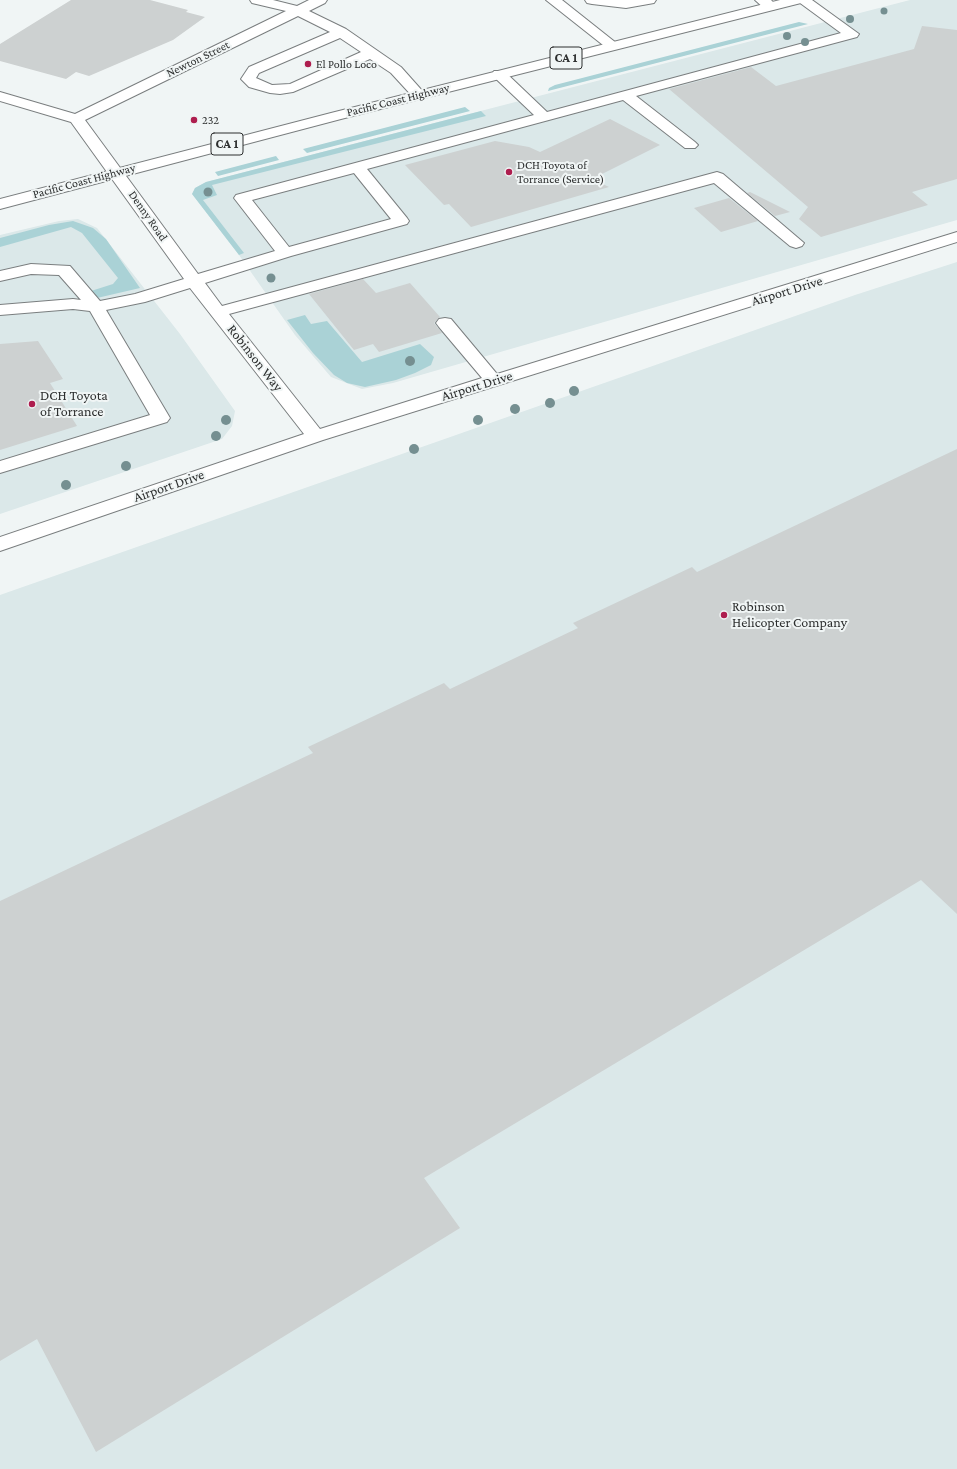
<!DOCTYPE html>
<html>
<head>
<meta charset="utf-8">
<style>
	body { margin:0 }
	canvas { display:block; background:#f0f5f5 }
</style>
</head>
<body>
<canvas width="957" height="1469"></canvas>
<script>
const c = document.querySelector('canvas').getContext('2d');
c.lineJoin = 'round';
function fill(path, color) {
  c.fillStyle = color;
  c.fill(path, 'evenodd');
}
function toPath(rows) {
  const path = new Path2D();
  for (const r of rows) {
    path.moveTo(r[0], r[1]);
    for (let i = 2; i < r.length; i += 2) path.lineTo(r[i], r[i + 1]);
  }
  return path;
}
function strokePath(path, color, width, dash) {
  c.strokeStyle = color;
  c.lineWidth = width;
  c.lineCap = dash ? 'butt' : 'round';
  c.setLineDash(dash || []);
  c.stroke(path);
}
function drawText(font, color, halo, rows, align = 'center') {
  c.font = font + ' "Crimson Pro",serif';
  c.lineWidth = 4;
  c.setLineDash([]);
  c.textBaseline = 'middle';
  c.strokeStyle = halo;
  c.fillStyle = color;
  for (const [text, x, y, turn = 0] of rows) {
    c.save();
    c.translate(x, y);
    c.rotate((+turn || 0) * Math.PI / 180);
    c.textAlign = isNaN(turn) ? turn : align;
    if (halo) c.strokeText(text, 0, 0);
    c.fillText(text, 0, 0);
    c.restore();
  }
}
fill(toPath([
	[910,0,957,0,957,220,393,383,362,389,331,377,295,335,239,255,192,194,195,188,206,182],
	[78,219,97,228,180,334,235,411,232,426,222,439,0,514,0,235,59,221],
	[957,262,957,1469,0,1469,0,595,855,295]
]), '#dbe8e9');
fill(toPath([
	[799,22,808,24,548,91,549,88,555,85],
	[465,107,470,111,307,153,303,149],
	[481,111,486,116,212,185,217,195,203,200,244,253,239,255,192,194,195,188,206,182],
	[276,156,279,160,218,176,215,172],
	[73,221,93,228,106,239,140,288,97,298,91,291,113,284,118,278,82,233,71,227,0,247,0,238,49,225],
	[305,315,311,324,327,321,362,362,420,344,434,357,431,365,415,373,396,380,365,387,347,383,334,375,313,353,287,320]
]), '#aad2d6');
fill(toPath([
	[71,0,150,0,188,10,186,12,205,17,173,40,89,76,76,72,66,79,0,61,0,44],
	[922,26,957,30,957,179,912,192,928,205,821,237,799,219,808,207,669,89,751,67,776,86,914,49],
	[610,119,660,145,592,179,609,187,471,227,449,204,444,205,405,165,495,141,529,147,540,152],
	[750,192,790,212,775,216,747,193],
	[729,198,758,221,721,232,694,208],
	[363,279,376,293,410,283,440,317,434,323,442,333,379,352,373,344,354,350,309,294],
	[38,341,63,379,50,383,77,426,0,450,0,344],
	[957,449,957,914,921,880,424,1178,460,1228,96,1452,37,1339,0,1361,0,901,313,753,308,747,444,683,450,689,578,628,573,623,692,567,697,572]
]), '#cdd1d1');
const minor = toPath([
	[250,0,273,0,297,6,309,0,327,0,325,3,309,11,346,29,401,67,426,95,424,98,419,99,414,98,391,73,370,59,293,92,280,94,270,93,249,87,241,79,249,67,330,32,298,16,85,120,198,274,275,251,234,198,236,195,534,115,494,77,492,74,494,71,504,71,547,112,841,33,796,0,812,0,859,34,857,37,636,96,695,142,698,145,695,148,685,148,623,100,367,169,407,218,409,221,407,224,291,256,205,283,222,306,717,172,723,174,804,243,802,246,796,248,790,246,714,183,229,314,320,429,482,378,439,327,436,323,439,319,445,318,451,319,497,374,957,232,957,242,323,440,0,551,0,537,304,434,190,288,145,302,106,310,170,418,167,422,0,473,0,461,150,415,90,311,73,309,0,315,0,305,73,299,81,300,59,275,31,274,0,281,0,271,31,264,70,266,100,301,135,294,184,279,71,122,0,101,0,92,75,114,286,11,252,3,250,0],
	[340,38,361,52,290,84,272,85,256,78,259,73,340,38],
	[354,173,391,219,289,247,252,200,354,173],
	[546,0,562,0,620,46,618,49,608,49,546,0],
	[585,0,656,0,654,3,626,8,592,4,587,3,585,0],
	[755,0,771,0,777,6,775,9,770,10,765,9,755,0]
]);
const highway = toPath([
	[780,0,803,0,801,3,341,119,0,209,0,199,331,113,780,0]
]);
strokePath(minor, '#7a7e7f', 2);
strokePath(highway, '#7a7e7f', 2);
fill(minor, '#fff');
fill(highway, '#fff');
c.fillStyle = '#758f91';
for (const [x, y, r] of [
	[884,11,3.5],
	[850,19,4],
	[787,36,4],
	[805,42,4],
	[208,192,4.5],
	[271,278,4.5],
	[410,361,5],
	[574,391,5],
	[550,403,5],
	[515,409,5],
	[226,420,5],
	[478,420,5],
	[216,436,5],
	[414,449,5],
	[126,466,5],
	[66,485,5]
]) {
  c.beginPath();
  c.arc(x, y, r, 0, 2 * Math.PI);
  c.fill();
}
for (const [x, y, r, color] of [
	[308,64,4,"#ae1d4e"],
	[194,120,4,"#ae1d4e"],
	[509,172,4,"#ae1d4e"],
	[32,404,4,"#ae1d4e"],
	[724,615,4,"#ae1d4e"]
]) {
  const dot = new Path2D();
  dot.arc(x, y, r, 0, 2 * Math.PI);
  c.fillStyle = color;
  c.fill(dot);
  strokePath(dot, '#f0f5f5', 1.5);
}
drawText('12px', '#2d2f2f', '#f0f5f5', [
	["Newton Street",198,59,-26],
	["Pacific Coast Highway",398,100,-14],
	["Pacific Coast Highway",84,181,-15],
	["Denny Road",148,216,55]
]);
drawText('12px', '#2d2f2f', '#f0f5f5', [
	["El Pollo Loco",316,64],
	["232",202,120],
	["DCH Toyota of",517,165],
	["Torrance (Service)",517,179]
], 'left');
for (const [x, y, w] of [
	[566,58,32],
	[227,144,32]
]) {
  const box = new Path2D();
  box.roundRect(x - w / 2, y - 11, w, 22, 3);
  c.fillStyle = '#f0f5f5';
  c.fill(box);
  strokePath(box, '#2d2f2f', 1);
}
drawText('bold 13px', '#2d2f2f', null, [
	["CA 1",566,58],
	["CA 1",227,144]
]);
drawText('14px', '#2d2f2f', '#f0f5f5', [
	["Airport Drive",787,291,-17],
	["Robinson Way",255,358,52],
	["Airport Drive",477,386,-17],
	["Airport Drive",169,486,-19]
]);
drawText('14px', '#2d2f2f', '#f0f5f5', [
	["DCH Toyota",40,396],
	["of Torrance",40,412],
	["Robinson",732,607],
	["Helicopter Company",732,623]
], 'left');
</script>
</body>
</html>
